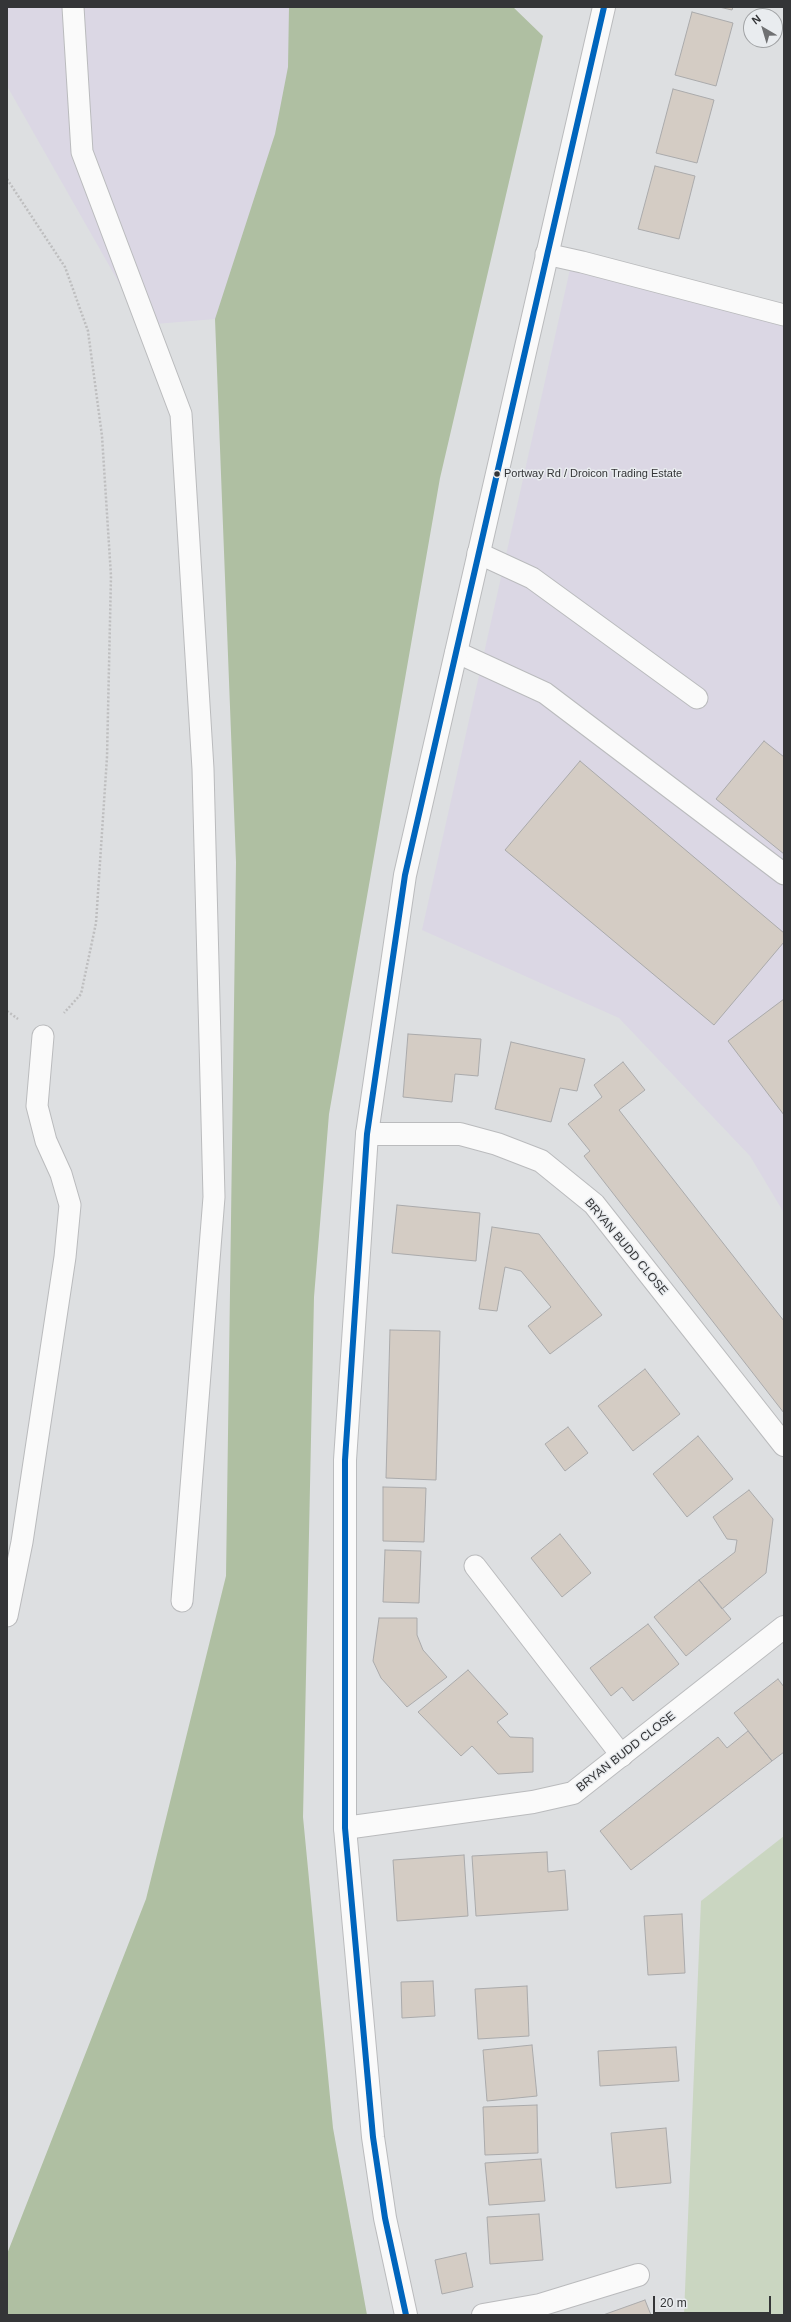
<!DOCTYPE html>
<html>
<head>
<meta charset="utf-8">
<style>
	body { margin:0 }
	#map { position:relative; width:791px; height:2322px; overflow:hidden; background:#dddfe1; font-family:Arial,sans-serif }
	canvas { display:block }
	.frame { position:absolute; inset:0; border:8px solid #343537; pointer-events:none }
	.north { position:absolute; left:743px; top:8px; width:40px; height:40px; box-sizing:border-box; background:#e9ecef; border:1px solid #a1a3a5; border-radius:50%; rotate:322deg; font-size:11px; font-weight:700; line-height:16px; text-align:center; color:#343537 }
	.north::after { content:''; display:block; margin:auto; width:14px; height:18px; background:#6f7072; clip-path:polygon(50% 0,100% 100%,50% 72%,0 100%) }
	.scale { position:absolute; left:653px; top:2296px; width:118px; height:18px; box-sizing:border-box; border:2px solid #343537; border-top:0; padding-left:5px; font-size:12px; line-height:14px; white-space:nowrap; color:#343537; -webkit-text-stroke:3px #e9ecef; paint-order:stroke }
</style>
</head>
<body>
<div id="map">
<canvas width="791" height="2322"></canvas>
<div class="frame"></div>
<div class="north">N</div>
<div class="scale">20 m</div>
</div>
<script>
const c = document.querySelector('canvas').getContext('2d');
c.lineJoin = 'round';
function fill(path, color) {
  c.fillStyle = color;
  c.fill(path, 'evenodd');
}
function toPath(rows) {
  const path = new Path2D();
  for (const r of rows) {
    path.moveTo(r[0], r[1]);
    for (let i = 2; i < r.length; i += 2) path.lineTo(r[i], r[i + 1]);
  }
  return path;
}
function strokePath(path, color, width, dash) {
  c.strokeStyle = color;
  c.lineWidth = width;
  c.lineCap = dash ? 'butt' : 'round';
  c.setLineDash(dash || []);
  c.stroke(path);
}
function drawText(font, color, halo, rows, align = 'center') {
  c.font = font + ' Arial,sans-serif';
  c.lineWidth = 3;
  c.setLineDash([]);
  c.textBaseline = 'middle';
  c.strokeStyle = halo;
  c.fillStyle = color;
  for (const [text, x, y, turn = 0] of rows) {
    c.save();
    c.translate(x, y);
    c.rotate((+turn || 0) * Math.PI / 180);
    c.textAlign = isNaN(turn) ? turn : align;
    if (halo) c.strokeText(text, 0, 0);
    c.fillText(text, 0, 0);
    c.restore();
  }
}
fill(toPath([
	[7,7,499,7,215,319,143,325,7,86],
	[573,256,784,315,784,1213,750,1156,619,1018,422,930]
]), '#dbd7e4');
fill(toPath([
	[784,1836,784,2315,684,2315,701,1901]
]), '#cad6c1');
fill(toPath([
	[289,7,513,7,543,36,440,478,329,1114,314,1297,303,1817,333,2128,367,2315,7,2315,7,2254,146,1899,226,1576,236,862,215,319,275,134,288,67]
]), '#afbfa2');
const building = toPath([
	[719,7,733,7,732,10,719,7],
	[692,12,733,23,716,86,675,75,692,12],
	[673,89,714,100,697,163,656,153,673,89],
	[655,166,695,176,679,239,638,229,655,166],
	[764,741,784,757,784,854,716,799,764,741],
	[580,761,784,933,784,942,714,1025,505,850,580,761],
	[784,999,784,1115,728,1041,784,999],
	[408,1034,481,1039,478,1076,455,1074,452,1102,403,1097,408,1034],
	[511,1042,585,1059,577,1091,560,1088,551,1122,495,1109,511,1042],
	[623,1062,645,1090,619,1110,784,1321,784,1413,584,1156,590,1151,568,1124,602,1097,594,1085,623,1062],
	[397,1205,480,1213,476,1261,392,1253,397,1205],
	[492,1227,539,1234,602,1315,550,1354,528,1326,551,1307,521,1271,505,1267,497,1311,479,1309,492,1227],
	[390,1330,440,1331,436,1480,386,1478,390,1330],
	[645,1369,680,1414,633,1451,598,1406,645,1369],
	[568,1427,588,1453,565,1471,545,1444,568,1427],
	[698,1436,733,1479,687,1517,653,1474,698,1436],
	[383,1487,426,1488,424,1542,383,1541,383,1487],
	[749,1490,773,1519,766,1573,722,1609,699,1580,735,1552,737,1540,727,1539,713,1517,749,1490],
	[560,1534,591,1573,562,1597,531,1558,560,1534],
	[385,1550,421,1551,419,1603,383,1602,385,1550],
	[699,1580,731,1619,686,1656,654,1617,699,1580],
	[379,1618,417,1618,417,1635,423,1650,447,1677,407,1707,381,1678,373,1661,379,1618],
	[648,1624,679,1664,633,1701,622,1687,611,1696,590,1668,648,1624],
	[468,1670,508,1714,497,1722,510,1737,533,1738,533,1772,498,1774,472,1746,461,1756,418,1712,468,1670],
	[778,1679,784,1687,784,1752,772,1761,734,1713,778,1679],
	[748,1731,772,1761,631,1870,600,1831,718,1737,727,1748,748,1731],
	[547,1852,548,1872,565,1870,568,1910,476,1916,472,1856,547,1852],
	[464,1855,468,1916,397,1921,393,1860,464,1855],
	[682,1914,685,1973,648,1975,644,1916,682,1914],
	[433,1981,435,2016,402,2018,401,1982,433,1981],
	[527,1986,529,2036,478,2039,475,1989,527,1986],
	[532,2045,537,2096,487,2101,483,2050,532,2045],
	[676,2047,679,2081,600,2086,598,2051,676,2047],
	[537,2105,538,2153,485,2155,483,2107,537,2105],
	[666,2128,671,2183,616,2188,611,2133,666,2128],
	[541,2159,545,2201,489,2205,485,2163,541,2159],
	[539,2214,543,2260,490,2264,487,2217,539,2214],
	[466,2253,473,2287,442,2294,435,2260,466,2253],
	[645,2300,651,2315,603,2315,645,2300]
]);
fill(building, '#d4ccc4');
strokePath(building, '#aaaaab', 1);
const service = toPath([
	[73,7,82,152,181,414,203,769,214,1197,182,1601],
	[546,254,582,262,784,315],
	[478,553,532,578,697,698],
	[456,652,545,693,784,874],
	[475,1566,622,1756],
	[7,1616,22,1542,65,1257,70,1205,61,1174,46,1141,37,1106,43,1036]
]);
const minor = toPath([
	[367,1134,460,1134,497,1144,541,1161,594,1204,784,1445],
	[345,1828,533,1802,573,1793,784,1627],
	[483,2315,540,2305,638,2275]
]);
const tertiary = toPath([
	[406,2315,385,2218,373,2137,345,1828,345,1460,367,1134,405,875,604,7]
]);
strokePath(service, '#babbbd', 23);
strokePath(minor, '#babbbd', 24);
strokePath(tertiary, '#babbbd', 24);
strokePath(toPath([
	[7,179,65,267,88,331,102,436,111,576,107,757,96,923,81,994,64,1013],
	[7,1011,18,1019]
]), '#bebebf', 2.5, [2, 2]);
strokePath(service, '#fafafa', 21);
strokePath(minor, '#fafafa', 22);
strokePath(tertiary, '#fafafa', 22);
strokePath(toPath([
	[406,2315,385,2218,373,2137,345,1828,345,1460,367,1134,405,875,604,7]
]), '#0065bd', 6);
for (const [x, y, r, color] of [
	[497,474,3.5,"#343537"]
]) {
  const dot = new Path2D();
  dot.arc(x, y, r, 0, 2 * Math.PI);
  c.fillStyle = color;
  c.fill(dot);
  strokePath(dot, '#e9ecef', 1.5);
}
drawText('11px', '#343537', '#e9ecef', [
	["Portway Rd / Droicon Trading Estate",504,474]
], 'left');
drawText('12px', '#343537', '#e9ecef', [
	["BRYAN BUDD CLOSE",626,1247,50],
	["BRYAN BUDD CLOSE",626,1752,-38]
]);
</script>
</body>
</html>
